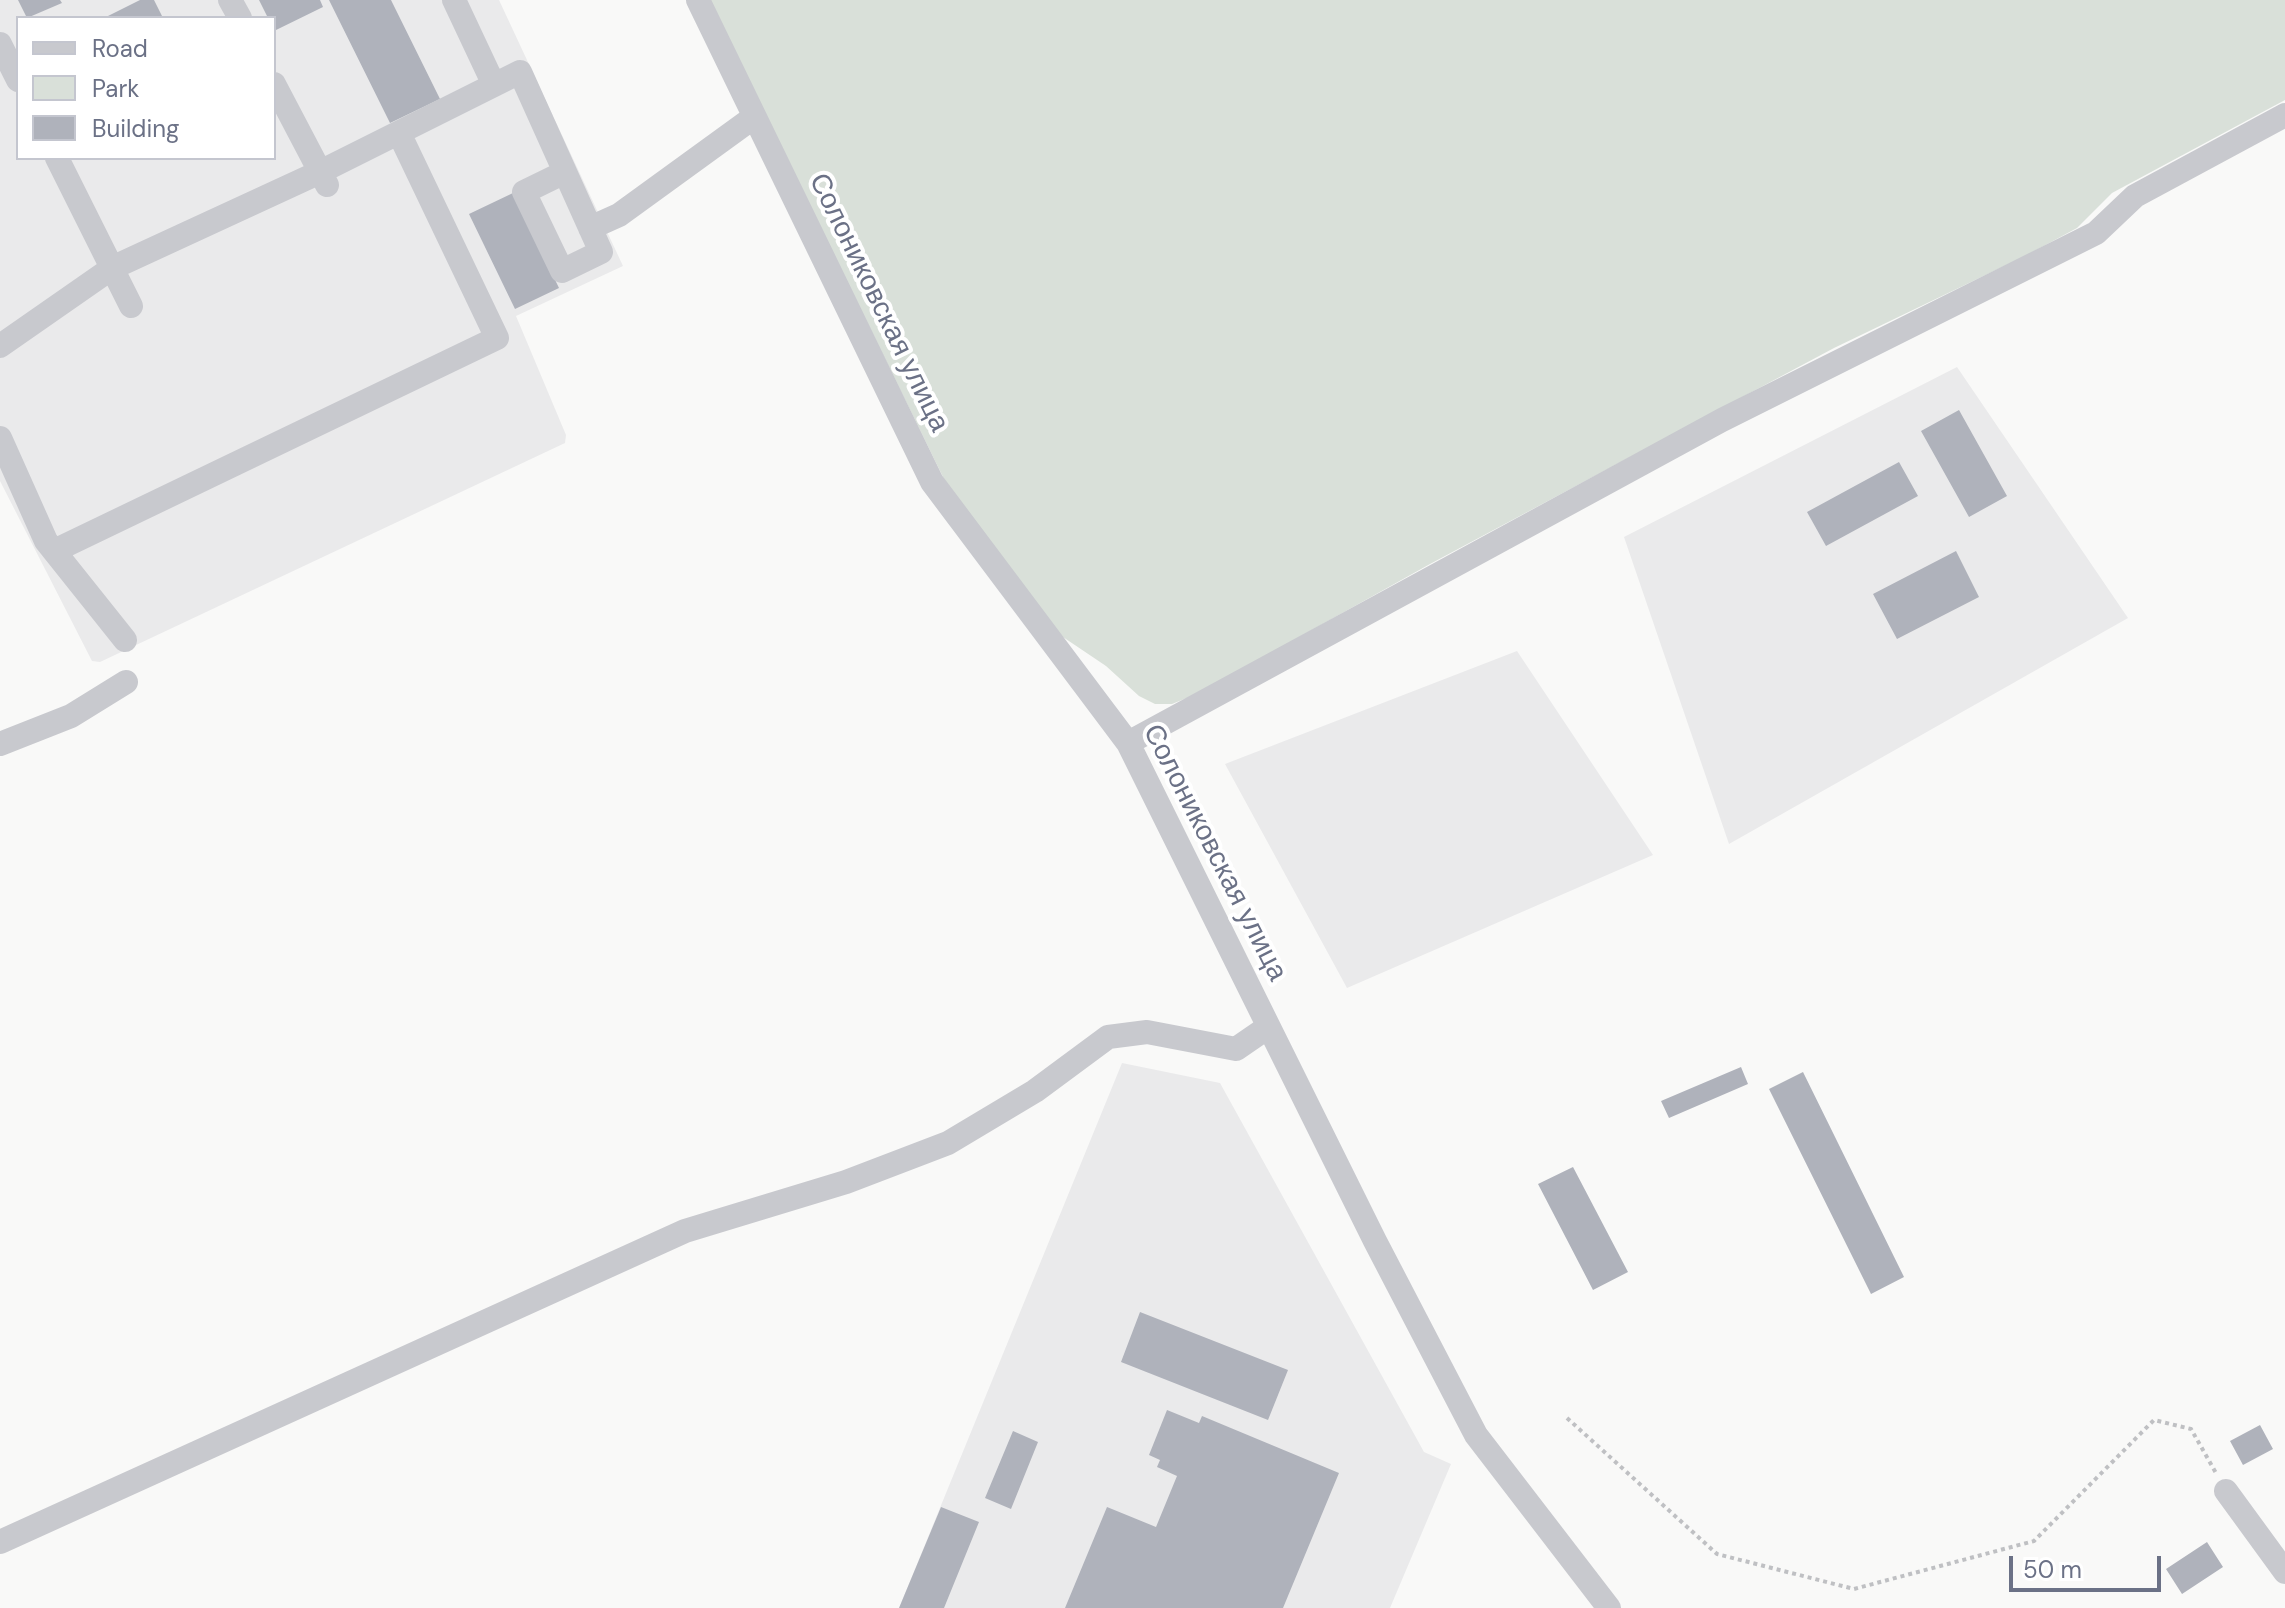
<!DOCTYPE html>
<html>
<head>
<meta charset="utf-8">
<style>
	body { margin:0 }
	#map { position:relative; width:2285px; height:1608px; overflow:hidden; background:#f9f9f8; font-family:"DM Sans",sans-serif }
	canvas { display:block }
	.legend { position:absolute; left:16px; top:16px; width:260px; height:144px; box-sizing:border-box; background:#fff; border:2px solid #c4c6cf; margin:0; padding:10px 14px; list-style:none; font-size:24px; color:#6b7186 }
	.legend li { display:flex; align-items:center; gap:16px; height:40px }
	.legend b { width:40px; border:2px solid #c4c6cf }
	.scale { position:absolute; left:2009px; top:1556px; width:152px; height:36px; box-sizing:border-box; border:4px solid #6b7186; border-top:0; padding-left:10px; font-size:24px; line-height:28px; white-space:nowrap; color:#6b7186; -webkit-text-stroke:6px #fff; paint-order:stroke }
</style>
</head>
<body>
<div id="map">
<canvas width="2285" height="1608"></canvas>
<ul class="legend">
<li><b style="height:10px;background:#c8c9ce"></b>Road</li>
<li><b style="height:22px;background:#d9e0d9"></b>Park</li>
<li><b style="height:22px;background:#afb2bb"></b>Building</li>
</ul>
<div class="scale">50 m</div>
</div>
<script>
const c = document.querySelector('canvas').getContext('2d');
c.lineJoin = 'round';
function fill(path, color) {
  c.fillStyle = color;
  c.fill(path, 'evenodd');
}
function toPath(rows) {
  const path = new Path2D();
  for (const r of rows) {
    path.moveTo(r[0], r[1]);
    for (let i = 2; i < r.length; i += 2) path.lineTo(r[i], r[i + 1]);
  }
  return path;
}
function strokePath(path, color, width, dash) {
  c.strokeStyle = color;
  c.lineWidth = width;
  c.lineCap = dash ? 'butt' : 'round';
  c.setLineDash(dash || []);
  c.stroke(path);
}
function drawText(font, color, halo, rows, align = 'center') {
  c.font = font + ' "DM Sans",sans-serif';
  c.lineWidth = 8;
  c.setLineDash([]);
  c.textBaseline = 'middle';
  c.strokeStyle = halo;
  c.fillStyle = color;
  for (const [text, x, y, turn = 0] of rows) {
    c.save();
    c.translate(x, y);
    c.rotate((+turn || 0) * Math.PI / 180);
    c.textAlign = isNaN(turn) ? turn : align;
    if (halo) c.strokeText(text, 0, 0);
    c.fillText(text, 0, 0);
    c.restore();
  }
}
fill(toPath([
	[0,0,499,0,623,266,516,316,566,435,565,443,100,662,92,661,0,481],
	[18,18,274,18,274,158,18,158],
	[1957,367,2128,618,1729,844,1624,537],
	[1517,651,1653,855,1347,988,1225,764],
	[1122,1063,1220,1083,1424,1452,1451,1464,1390,1608,899,1608]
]), '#eaeaeb');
fill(toPath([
	[709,0,2285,0,2285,100,2112,193,2077,228,2025,256,1834,348,1430,564,1199,693,1172,704,1155,704,1139,696,1106,666,1057,633,944,479]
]), '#d9e0d9');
fill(toPath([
	[18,0,60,0,62,3,27,18],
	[140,0,154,0,163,18,104,18],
	[259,0,320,0,323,7,274,31,274,18,268,18],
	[329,0,391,0,440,99,390,123],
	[513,193,559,288,515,309,469,214],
	[1959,410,2007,496,1969,517,1921,431],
	[1899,462,1918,496,1826,546,1807,512],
	[1956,551,1979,597,1897,639,1873,594],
	[1741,1067,1748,1084,1669,1118,1661,1101],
	[1803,1072,1904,1277,1871,1294,1769,1089],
	[1573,1167,1628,1272,1593,1290,1538,1184],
	[1140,1312,1288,1370,1268,1420,1121,1362],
	[1167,1410,1199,1423,1202,1416,1339,1473,1283,1608,1065,1608,1107,1507,1156,1527,1177,1476,1157,1467,1160,1460,1149,1455],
	[2260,1425,2273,1449,2243,1465,2230,1441],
	[1013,1431,1038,1442,1011,1509,985,1498],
	[941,1507,979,1522,944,1608,899,1608],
	[2207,1542,2223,1567,2182,1594,2166,1569]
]), '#afb2bb');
strokePath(toPath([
	[1567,1418,1717,1554,1854,1589,2034,1541,2154,1420,2191,1429,2216,1473]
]), '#bfc0c3', 4, [4, 4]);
strokePath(toPath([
	[230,0,240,18],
	[454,0,494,85],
	[698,0,932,482,1128,743,1375,1241,1476,1435,1609,1608],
	[0,44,18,80],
	[274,84,327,185],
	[57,158,131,306],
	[590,228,619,215,754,117],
	[0,346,112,268,320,172,520,72,601,252,562,271,524,192,563,173],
	[0,438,46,541,125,640],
	[54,551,497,338,399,133],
	[1128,743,1722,420,2096,233,2135,196,2285,115],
	[0,744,71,716,126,682],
	[2226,1491,2285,1572],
	[0,1542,685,1231,846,1182,948,1143,1035,1091,1108,1037,1147,1032,1236,1049,1268,1027]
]), '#c8c9ce', 24);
drawText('28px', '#6b7186', '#fff', [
	["Солониковская улица",878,303,64],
	["Солониковская улица",1214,853,63]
]);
</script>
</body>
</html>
